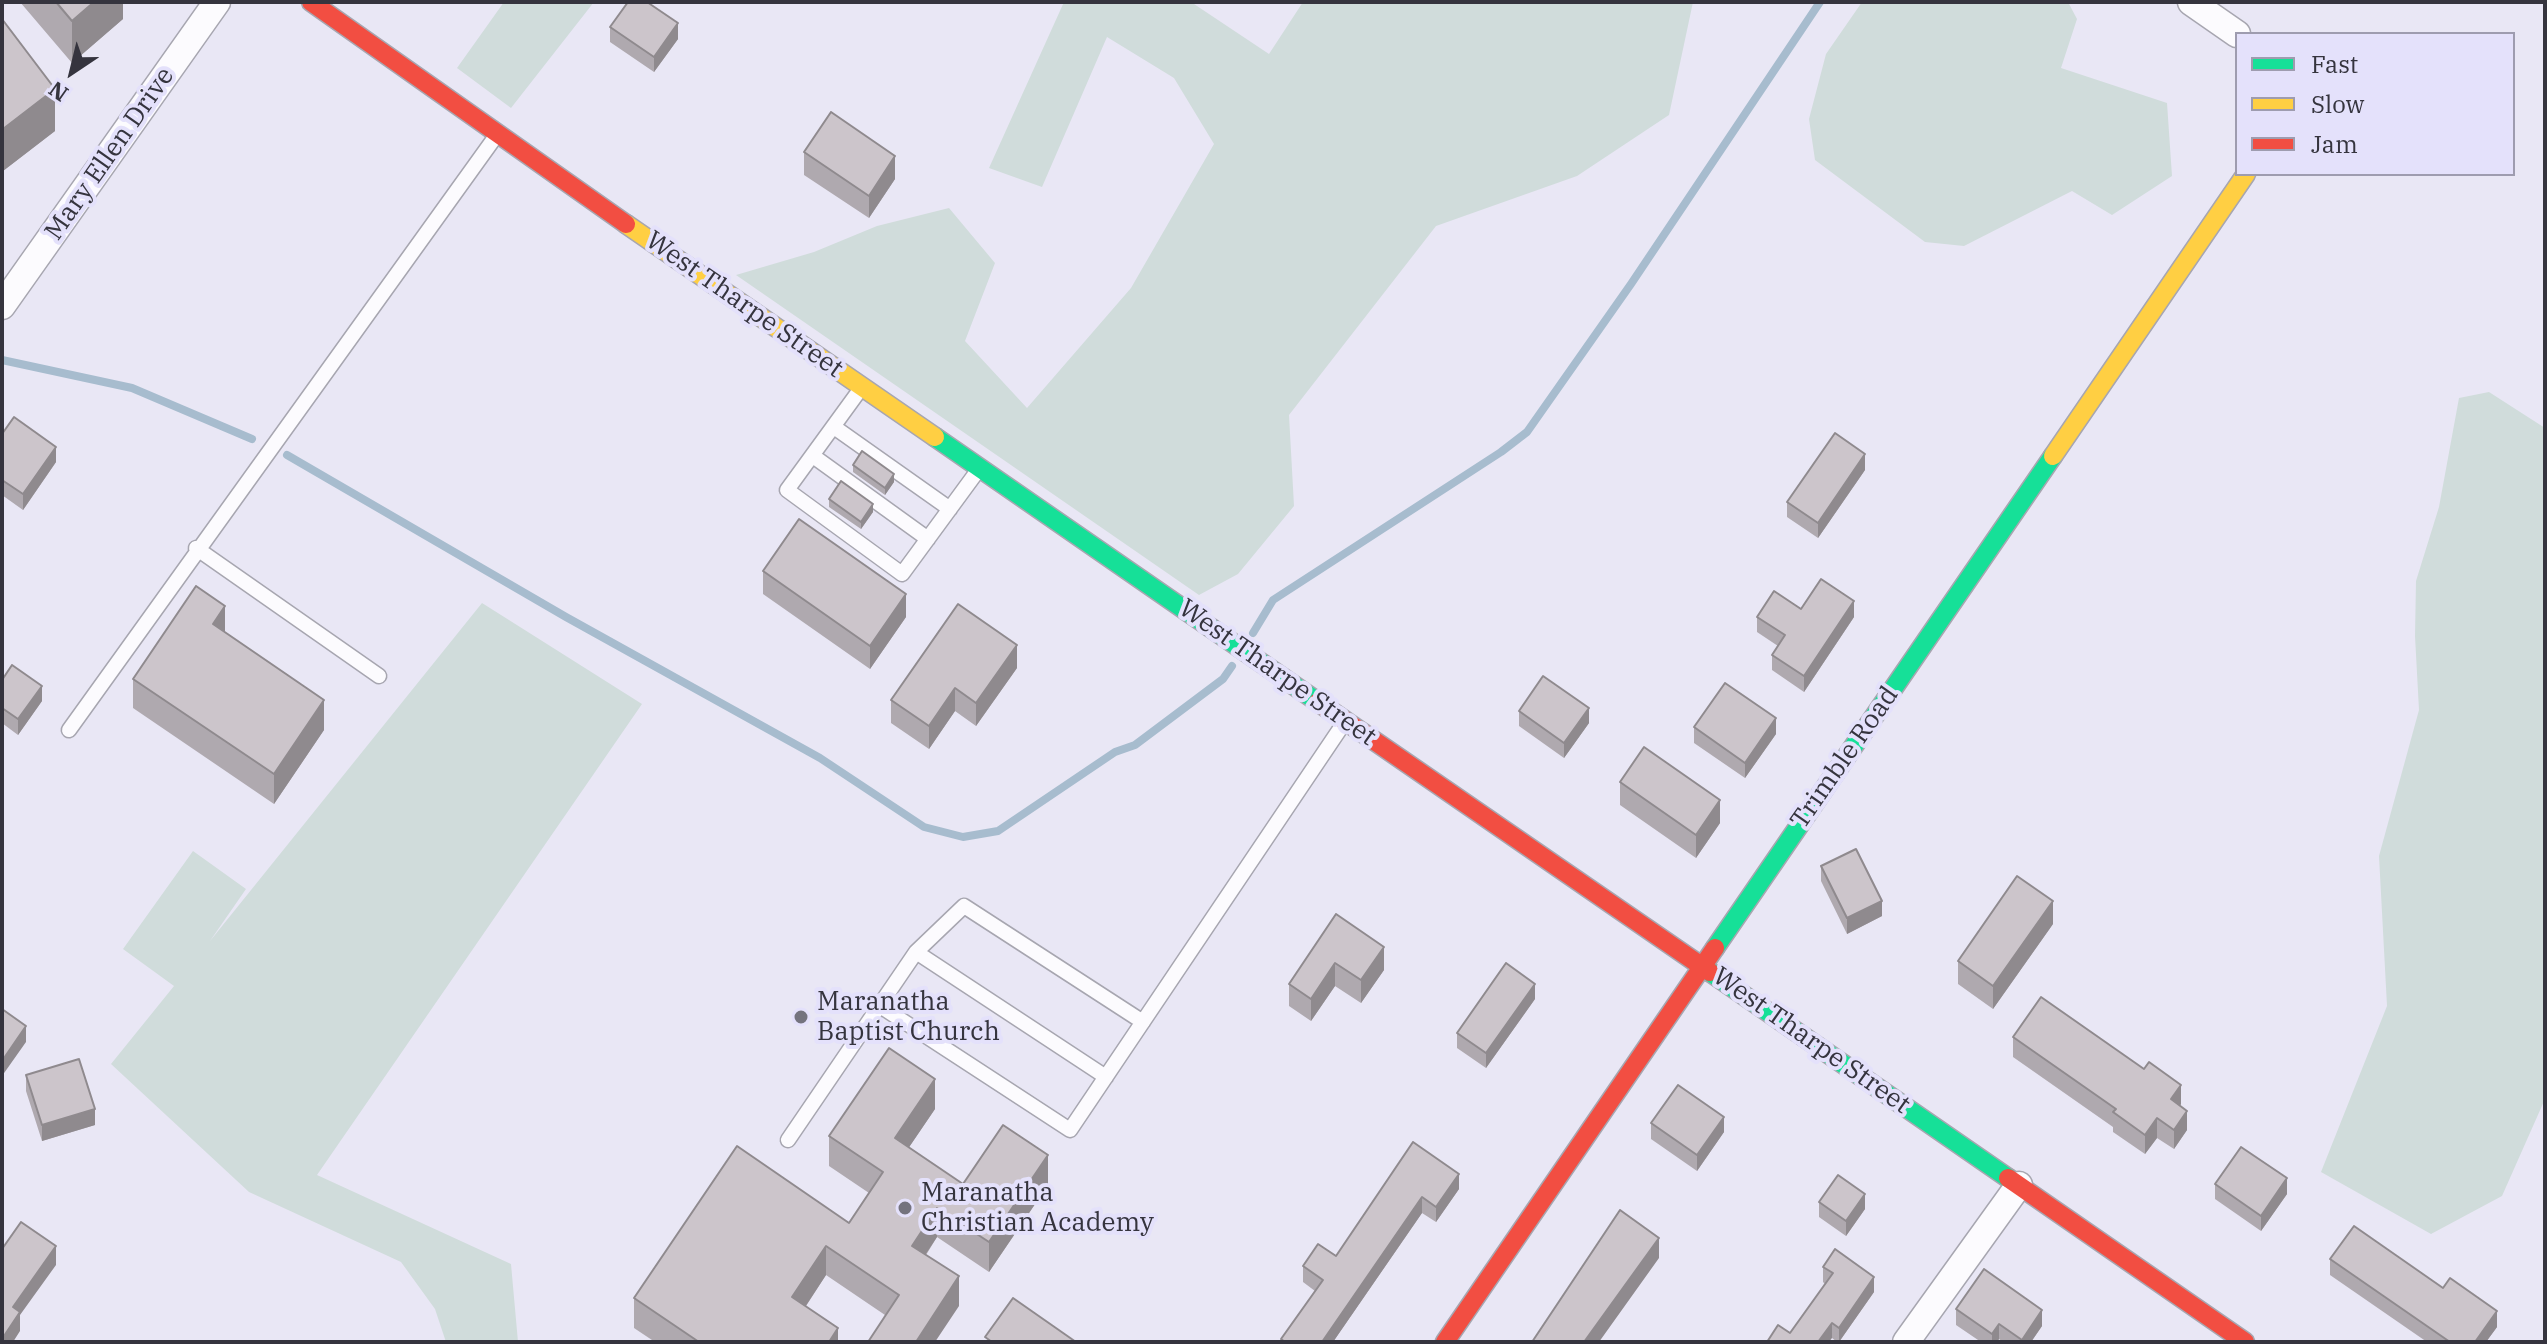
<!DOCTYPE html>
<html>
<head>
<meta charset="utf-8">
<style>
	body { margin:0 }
	#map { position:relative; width:2547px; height:1344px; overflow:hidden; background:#e9e7f5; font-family:"IBM Plex Serif",serif }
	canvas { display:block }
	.frame { position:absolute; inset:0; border:4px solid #35343e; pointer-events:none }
	.legend { position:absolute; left:2235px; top:32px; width:280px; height:144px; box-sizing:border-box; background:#e4e1fb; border:2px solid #9e9caf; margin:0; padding:10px 14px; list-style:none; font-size:24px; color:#35343e }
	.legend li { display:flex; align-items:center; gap:16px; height:40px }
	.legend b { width:40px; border:2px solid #9e9caf }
	.north { position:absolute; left:32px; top:32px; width:80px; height:80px; -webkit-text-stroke:6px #e4e1fb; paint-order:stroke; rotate:215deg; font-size:22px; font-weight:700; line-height:32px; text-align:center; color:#35343e }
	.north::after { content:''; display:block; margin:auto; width:28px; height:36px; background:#35343e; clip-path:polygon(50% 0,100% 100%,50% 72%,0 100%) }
</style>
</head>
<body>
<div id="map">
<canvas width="2547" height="1344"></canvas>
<div class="frame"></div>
<ul class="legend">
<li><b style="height:10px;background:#16e098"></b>Fast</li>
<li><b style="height:10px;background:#ffcf43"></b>Slow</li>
<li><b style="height:10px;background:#f24e42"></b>Jam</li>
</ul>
<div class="north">N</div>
</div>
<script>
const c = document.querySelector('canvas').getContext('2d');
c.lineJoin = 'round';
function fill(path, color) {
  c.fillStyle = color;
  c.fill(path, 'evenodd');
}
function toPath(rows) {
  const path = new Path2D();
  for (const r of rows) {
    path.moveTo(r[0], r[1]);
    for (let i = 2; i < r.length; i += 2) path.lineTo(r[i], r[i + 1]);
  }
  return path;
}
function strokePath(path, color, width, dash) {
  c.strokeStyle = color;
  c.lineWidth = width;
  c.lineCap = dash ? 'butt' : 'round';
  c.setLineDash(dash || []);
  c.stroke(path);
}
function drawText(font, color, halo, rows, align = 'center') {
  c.font = font + ' "IBM Plex Serif",serif';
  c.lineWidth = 8;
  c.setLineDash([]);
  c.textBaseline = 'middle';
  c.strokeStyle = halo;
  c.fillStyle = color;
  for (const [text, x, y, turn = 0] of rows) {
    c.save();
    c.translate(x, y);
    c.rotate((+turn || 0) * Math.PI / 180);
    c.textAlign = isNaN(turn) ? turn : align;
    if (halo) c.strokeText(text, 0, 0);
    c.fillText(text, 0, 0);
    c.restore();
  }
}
fill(toPath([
	[504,2,594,2,511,108,457,68],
	[1064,2,1191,2,1269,54,1303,2,1693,2,1669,115,1577,176,1436,226,1289,415,1294,506,1238,574,1199,595,736,275,814,252,877,226,949,208,995,263,965,341,1027,408,1131,288,1214,144,1174,78,1107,37,1042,187,989,168],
	[1862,2,2068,2,2077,19,2061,68,2167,103,2172,176,2112,215,2072,191,1964,246,1925,242,1815,160,1809,119,1826,54],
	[2489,392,2545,428,2545,1099,2502,1196,2431,1234,2321,1172,2387,1006,2379,856,2419,710,2415,636,2416,581,2439,507,2459,398],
	[482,603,642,704,317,1175,511,1264,518,1342,446,1342,435,1309,401,1262,249,1192,111,1064,174,986,123,949,193,851,246,889,210,941]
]), '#d0dcdb');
strokePath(toPath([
	[2,360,132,388,252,439],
	[287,455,566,617,820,758,924,827,963,837,998,831,1115,752,1135,745,1223,679,1232,666],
	[1253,633,1273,600,1501,452,1527,432,1631,284,1820,2]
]), '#a7bcce', 8);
const lane = toPath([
	[862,387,787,490,902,574,979,469],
	[834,427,950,509],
	[813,456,928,539],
	[196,548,379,676],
	[69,730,496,136],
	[916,952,1106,1077],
	[880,1006,1070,1130,1346,720],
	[788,1140,916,952,964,906,1143,1022]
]);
const street = toPath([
	[2191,2,2237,34],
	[2,306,217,2],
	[1906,1342,2019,1185]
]);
const fast = toPath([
	[935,437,1318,702],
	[1715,948,2053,456],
	[1710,972,2008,1178]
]);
const slow = toPath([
	[626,224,935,437],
	[2053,456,2246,174]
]);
const jam = toPath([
	[311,2,626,224],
	[1318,702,1710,972],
	[2008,1178,2245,1342],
	[1445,1342,1715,948]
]);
strokePath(lane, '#a7a6b0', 17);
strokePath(street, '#a7a6b0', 29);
strokePath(fast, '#a7a6b0', 21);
strokePath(slow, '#a7a6b0', 21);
strokePath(jam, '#a7a6b0', 21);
strokePath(lane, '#fcfbfe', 14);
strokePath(street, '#fcfbfe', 26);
strokePath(fast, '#16e098', 18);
strokePath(slow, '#ffcf43', 18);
strokePath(jam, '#f24e42', 18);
fill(toPath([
	[20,2,123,2,123,19,72,63],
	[2,19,55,131,3,171,2,169],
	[610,27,678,39,654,72,610,42],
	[804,152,895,179,869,218,804,175],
	[2,434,56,462,23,510,2,495],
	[853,465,894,482,885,495,853,472],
	[1865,470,1818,538,1787,517,1787,502],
	[829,499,873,512,861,529,829,507],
	[763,571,906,617,870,669,763,594],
	[1801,609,1854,617,1804,692,1772,670,1772,655,1778,646,1757,632,1757,617],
	[225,632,324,730,274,804,133,708,133,679],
	[1017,668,976,726,955,711,929,749,891,723,891,700],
	[2,680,42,701,18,735,2,723],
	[1519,711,1589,723,1564,758,1519,726],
	[1694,727,1776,734,1745,778,1694,743],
	[1620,782,1720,823,1696,858,1620,805],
	[1821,866,1882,916,1847,934,1821,881],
	[1336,914,1384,970,1361,1003,1335,986,1311,1021,1289,1006,1289,984],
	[2053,924,1993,1009,1958,984,1958,961],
	[1535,999,1486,1068,1457,1048,1457,1033],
	[2013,1037,2181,1104,2180,1106,2187,1130,2174,1149,2157,1138,2145,1154,2113,1132,2113,1127,2013,1057],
	[26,1075,95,1125,42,1141,26,1091],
	[935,1109,909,1147,963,1184,1048,1185,989,1272,937,1237,926,1255,959,1306,885,1315,826,1275,806,1306,838,1342,655,1342,634,1328,634,1298,849,1223,869,1193,829,1166,829,1136],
	[1651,1123,1724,1132,1697,1171,1651,1139],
	[1413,1142,1459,1189,1436,1222,1422,1213,1333,1342,1281,1342,1281,1339,1315,1291,1303,1282,1303,1266,1336,1256],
	[2215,1184,2287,1194,2261,1231,2215,1199],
	[1819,1202,1865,1209,1846,1236,1819,1217],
	[2330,1259,2497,1327,2486,1342,2427,1342,2330,1275],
	[1823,1267,1874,1292,1839,1342,1837,1342,1832,1338,1790,1333,1825,1284,1823,1282],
	[1956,1309,2042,1326,2031,1342,2003,1342,1999,1339,1997,1342,1981,1342,1956,1325]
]), '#afa9af');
fill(toPath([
	[94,2,123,2,123,19,72,63,72,21],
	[678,23,678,39,654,72,654,57],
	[55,89,55,131,3,171,3,129],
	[895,156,895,179,869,218,869,196],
	[56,447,56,462,23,510,23,494],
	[1865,454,1865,470,1818,538,1818,523],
	[894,474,894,482,885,495,885,488],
	[873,504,873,512,861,529,861,522],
	[906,594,906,617,870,669,870,646],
	[1854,601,1854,617,1804,692,1804,676],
	[225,606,225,635,213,624],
	[1017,645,1017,668,976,726,976,703],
	[42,686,42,701,18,735,18,719],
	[955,688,955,711,929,749,929,726],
	[324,700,324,730,274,804,274,774],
	[1589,708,1589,723,1564,758,1564,743],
	[1776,718,1776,734,1745,778,1745,763],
	[1720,800,1720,823,1696,858,1696,835],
	[1882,901,1882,916,1847,934,1847,918],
	[2053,901,2053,924,1993,1009,1993,986],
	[1384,947,1384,970,1361,1003,1361,980],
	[1335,963,1335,986,1311,1021,1311,999],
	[1535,984,1535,999,1486,1068,1486,1053],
	[26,1026,26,1042,2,1076,2,1061],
	[935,1079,935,1109,895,1168,895,1138],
	[2181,1085,2181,1104,2171,1119,2171,1099],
	[95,1109,95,1125,42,1141,42,1125],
	[2187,1111,2187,1130,2174,1149,2174,1130],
	[1724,1117,1724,1132,1697,1171,1697,1155],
	[2157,1118,2157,1138,2145,1154,2145,1135],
	[1048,1155,1048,1185,989,1272,989,1242],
	[1459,1174,1459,1189,1436,1222,1436,1207],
	[2287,1178,2287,1194,2261,1231,2261,1216],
	[1865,1194,1865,1209,1846,1236,1846,1221],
	[1422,1197,1422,1213,1333,1342,1322,1342],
	[937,1208,937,1237,912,1275,912,1246],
	[1659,1238,1659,1258,1599,1342,1584,1342],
	[56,1246,56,1265,20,1315,20,1331,13,1342,2,1342,2,1339,13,1307],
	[826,1246,826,1275,792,1327,792,1297],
	[959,1276,959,1306,935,1342,916,1342],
	[1874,1277,1874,1292,1839,1342,1839,1328],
	[2042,1310,2042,1326,2031,1342,2022,1342,2022,1340],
	[2497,1311,2497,1327,2486,1342,2475,1342],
	[1832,1323,1832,1338,1829,1342,1818,1342],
	[1999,1324,1999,1339,1997,1342,1992,1342,1992,1334],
	[838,1328,838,1342,829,1342]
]), '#8f8a8e');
const building = toPath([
	[56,2,94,2,72,21,56,2],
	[628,2,647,2,678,23,654,57,610,27,628,2],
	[2,19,55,89,3,129,2,127,2,19],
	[831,112,895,156,869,196,804,152,831,112],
	[14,417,56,447,23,494,2,480,2,434,14,417],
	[1835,433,1865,454,1818,523,1787,502,1835,433],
	[862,451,894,474,885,488,853,465,862,451],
	[841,481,873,504,861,522,829,499,841,481],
	[799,519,906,594,870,646,763,571,799,519],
	[1821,579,1854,601,1804,676,1772,655,1785,635,1757,617,1774,591,1801,609,1821,579],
	[196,586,225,606,213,624,324,700,274,774,133,679,196,586],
	[958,604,1017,645,976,703,955,688,929,726,891,700,958,604],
	[12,665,42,686,18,719,2,708,2,680,12,665],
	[1543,676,1589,708,1564,743,1519,711,1543,676],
	[1725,683,1776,718,1745,763,1694,727,1725,683],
	[1644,747,1720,800,1696,835,1620,782,1644,747],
	[1856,849,1882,901,1847,918,1821,866,1856,849],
	[2017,876,2053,901,1993,986,1958,961,2017,876],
	[1336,914,1384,947,1361,980,1335,963,1311,999,1289,984,1336,914],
	[1506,963,1535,984,1486,1053,1457,1033,1506,963],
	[2041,997,2144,1069,2149,1062,2181,1085,2171,1099,2187,1111,2174,1130,2157,1118,2145,1135,2113,1112,2116,1109,2013,1037,2041,997],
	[2,1009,26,1026,2,1061,2,1009],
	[889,1048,935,1079,895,1138,963,1184,1003,1125,1048,1155,989,1242,937,1208,912,1246,959,1276,916,1342,868,1342,899,1295,826,1246,792,1297,838,1328,829,1342,699,1342,634,1298,737,1146,849,1223,883,1172,829,1136,889,1048],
	[79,1059,95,1109,42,1125,26,1075,79,1059],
	[1678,1085,1724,1117,1697,1155,1651,1123,1678,1085],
	[1413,1142,1459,1174,1436,1207,1422,1197,1322,1342,1285,1342,1281,1339,1323,1280,1303,1266,1318,1244,1336,1256,1413,1142],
	[2241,1147,2287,1178,2261,1216,2215,1184,2241,1147],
	[1838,1175,1865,1194,1846,1221,1819,1202,1838,1175],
	[1620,1210,1659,1238,1584,1342,1532,1342,1620,1210],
	[21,1222,56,1246,13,1307,20,1312,2,1339,2,1249,21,1222],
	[2354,1226,2443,1288,2450,1278,2497,1311,2475,1342,2450,1342,2330,1259,2354,1226],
	[1835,1249,1874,1277,1839,1328,1832,1323,1818,1342,1767,1342,1778,1325,1790,1333,1833,1273,1823,1267,1835,1249],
	[1984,1269,2042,1310,2022,1340,1999,1324,1992,1334,1956,1309,1984,1269],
	[1013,1298,1076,1342,992,1342,985,1337,1013,1298]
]);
fill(building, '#ccc5cb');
strokePath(building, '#8f8a8e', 2);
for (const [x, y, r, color] of [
	[801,1017,8,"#74737e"],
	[905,1208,8,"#74737e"]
]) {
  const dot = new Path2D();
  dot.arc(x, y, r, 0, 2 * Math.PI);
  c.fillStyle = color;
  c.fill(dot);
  strokePath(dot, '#e4e1fb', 3);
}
drawText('26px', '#35343e', '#e4e1fb', [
	["Mary Ellen Drive",110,154,-55],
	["West Tharpe Street",744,305,35],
	["West Tharpe Street",1277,673,35],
	["Trimble Road",1845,758,-55],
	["West Tharpe Street",1811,1041,35]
]);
drawText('26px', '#35343e', '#e4e1fb', [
	["Maranatha",817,1002],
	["Baptist Church",817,1032],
	["Maranatha",921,1193],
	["Christian Academy",921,1223]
], 'left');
</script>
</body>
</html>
